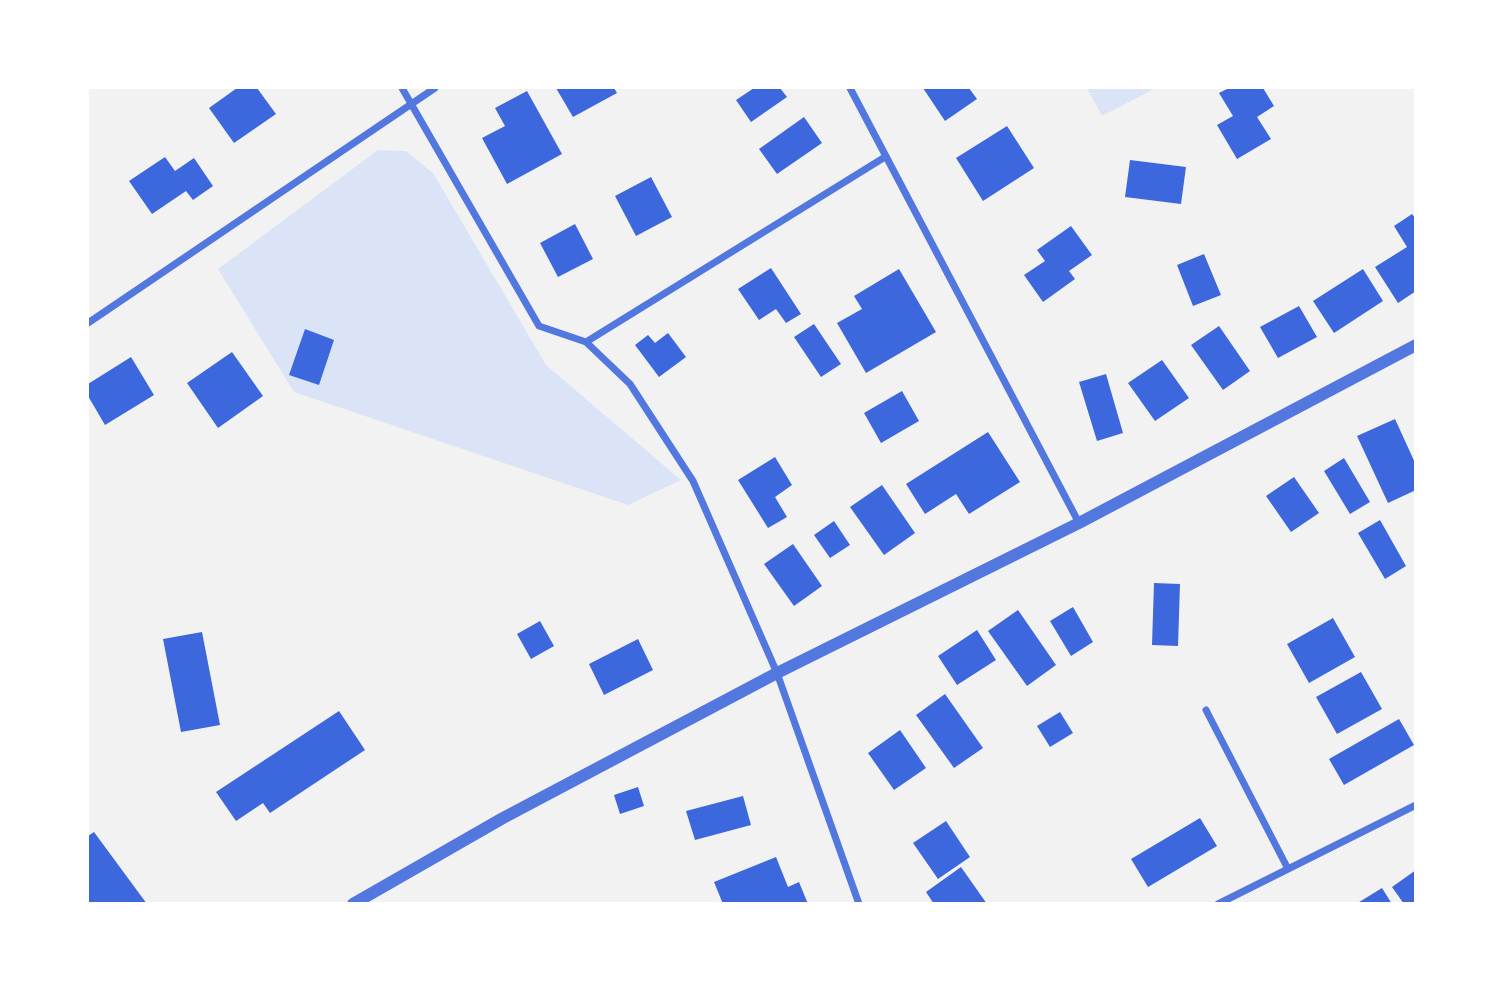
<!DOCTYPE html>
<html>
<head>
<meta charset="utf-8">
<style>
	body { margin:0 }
	#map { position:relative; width:1503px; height:991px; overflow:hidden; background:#f2f2f2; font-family:"Exo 2",sans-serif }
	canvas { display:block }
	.frame { position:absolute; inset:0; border:89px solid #fff; pointer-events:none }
</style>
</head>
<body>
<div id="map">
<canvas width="1503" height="991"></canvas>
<div class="frame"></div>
</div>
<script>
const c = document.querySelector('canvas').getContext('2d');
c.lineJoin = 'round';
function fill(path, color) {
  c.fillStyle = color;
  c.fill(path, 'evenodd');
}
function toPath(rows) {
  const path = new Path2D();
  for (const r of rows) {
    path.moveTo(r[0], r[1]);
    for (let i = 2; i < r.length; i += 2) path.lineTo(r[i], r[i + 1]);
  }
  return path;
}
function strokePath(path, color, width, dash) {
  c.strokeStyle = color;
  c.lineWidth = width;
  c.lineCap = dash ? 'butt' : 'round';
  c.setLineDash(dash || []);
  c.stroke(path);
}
fill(toPath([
	[1087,88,1156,88,1102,116],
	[378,150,406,151,433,173,546,365,681,480,628,505,294,392,218,269]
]), '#dbe4f7');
fill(toPath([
	[237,88,257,88,276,114,234,143,209,108],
	[556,88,614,88,617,93,573,117],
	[754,88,780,88,787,97,751,122,736,100],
	[923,88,969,88,977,99,945,121],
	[1229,88,1263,88,1274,106,1257,117,1271,139,1237,159,1217,125,1233,116,1219,93],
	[527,91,562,154,507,184,482,138,505,126,495,108],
	[804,117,822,143,777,174,759,149],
	[1007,126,1034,168,983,201,956,158],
	[165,157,175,171,194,158,213,186,193,200,186,191,152,214,129,181],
	[1130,160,1186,167,1181,204,1125,197],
	[651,177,672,217,636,236,615,196],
	[1412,214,1416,219,1416,291,1398,303,1375,267,1407,247,1394,226],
	[575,224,593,259,558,277,540,243],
	[1071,226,1092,255,1069,271,1075,279,1043,302,1024,275,1045,261,1037,250],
	[1204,254,1221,295,1193,306,1177,265],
	[771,268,801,314,786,323,776,309,759,320,738,289],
	[899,269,936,332,866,373,837,323,862,309,854,296],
	[1363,269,1383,301,1334,333,1313,301],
	[1299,306,1317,337,1278,358,1260,327],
	[814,324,841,364,821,377,794,337],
	[1219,326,1250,371,1223,390,1191,345],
	[305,329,334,340,319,385,289,375],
	[668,333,686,357,659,377,635,345,648,335,655,343],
	[232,352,263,396,218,428,187,383],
	[131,357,154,395,105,425,88,396,88,384],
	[1162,360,1189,398,1155,421,1128,383],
	[1106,374,1123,433,1097,441,1079,382],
	[902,391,919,421,881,443,864,413],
	[1395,419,1416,465,1416,490,1388,503,1357,436],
	[988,432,1020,482,969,514,956,494,925,514,906,484],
	[775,457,792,485,775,497,787,517,768,528,738,480],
	[1344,458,1370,502,1350,514,1324,471],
	[1294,477,1319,513,1291,532,1266,496],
	[882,485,915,533,884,555,850,507],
	[1380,520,1406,566,1385,579,1358,533],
	[834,521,850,545,830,558,814,535],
	[793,544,822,586,794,606,764,564],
	[1154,583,1180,584,1178,646,1152,645],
	[1073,607,1093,642,1071,656,1050,621],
	[1018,610,1056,665,1027,686,988,631],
	[1333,618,1355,657,1309,683,1287,644],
	[540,621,554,646,531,659,517,634],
	[977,630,996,660,957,685,938,656],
	[202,632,220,725,181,732,163,639],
	[638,639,653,670,604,695,589,664],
	[1361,672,1382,709,1337,734,1316,697],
	[945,694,983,748,954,768,916,715],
	[339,711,365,750,270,813,263,803,236,821,216,792],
	[1060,712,1073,733,1050,747,1037,726],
	[1399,719,1414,745,1344,785,1329,759],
	[900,730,926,768,894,790,868,753],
	[638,787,644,806,620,814,614,795],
	[743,796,751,825,695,840,686,811],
	[1200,818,1217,846,1148,887,1131,859],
	[946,821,970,857,938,879,913,843],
	[94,832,147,904,88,904,88,836],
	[776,857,788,887,799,882,808,904,723,904,714,882],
	[961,867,987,904,934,904,926,892],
	[1416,870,1416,904,1404,904,1392,887],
	[1382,888,1392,904,1356,904]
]), '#3d67dc');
strokePath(toPath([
	[402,88,539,326,586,342,630,384,693,481,777,673,859,904],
	[850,88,1079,523],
	[88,323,435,88],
	[586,342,885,157],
	[1206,710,1288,869],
	[1218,904,1416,805]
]), '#5277de', 7);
strokePath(toPath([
	[353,904,503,818,777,673,1079,523,1416,345]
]), '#5277de', 12);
</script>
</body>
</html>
